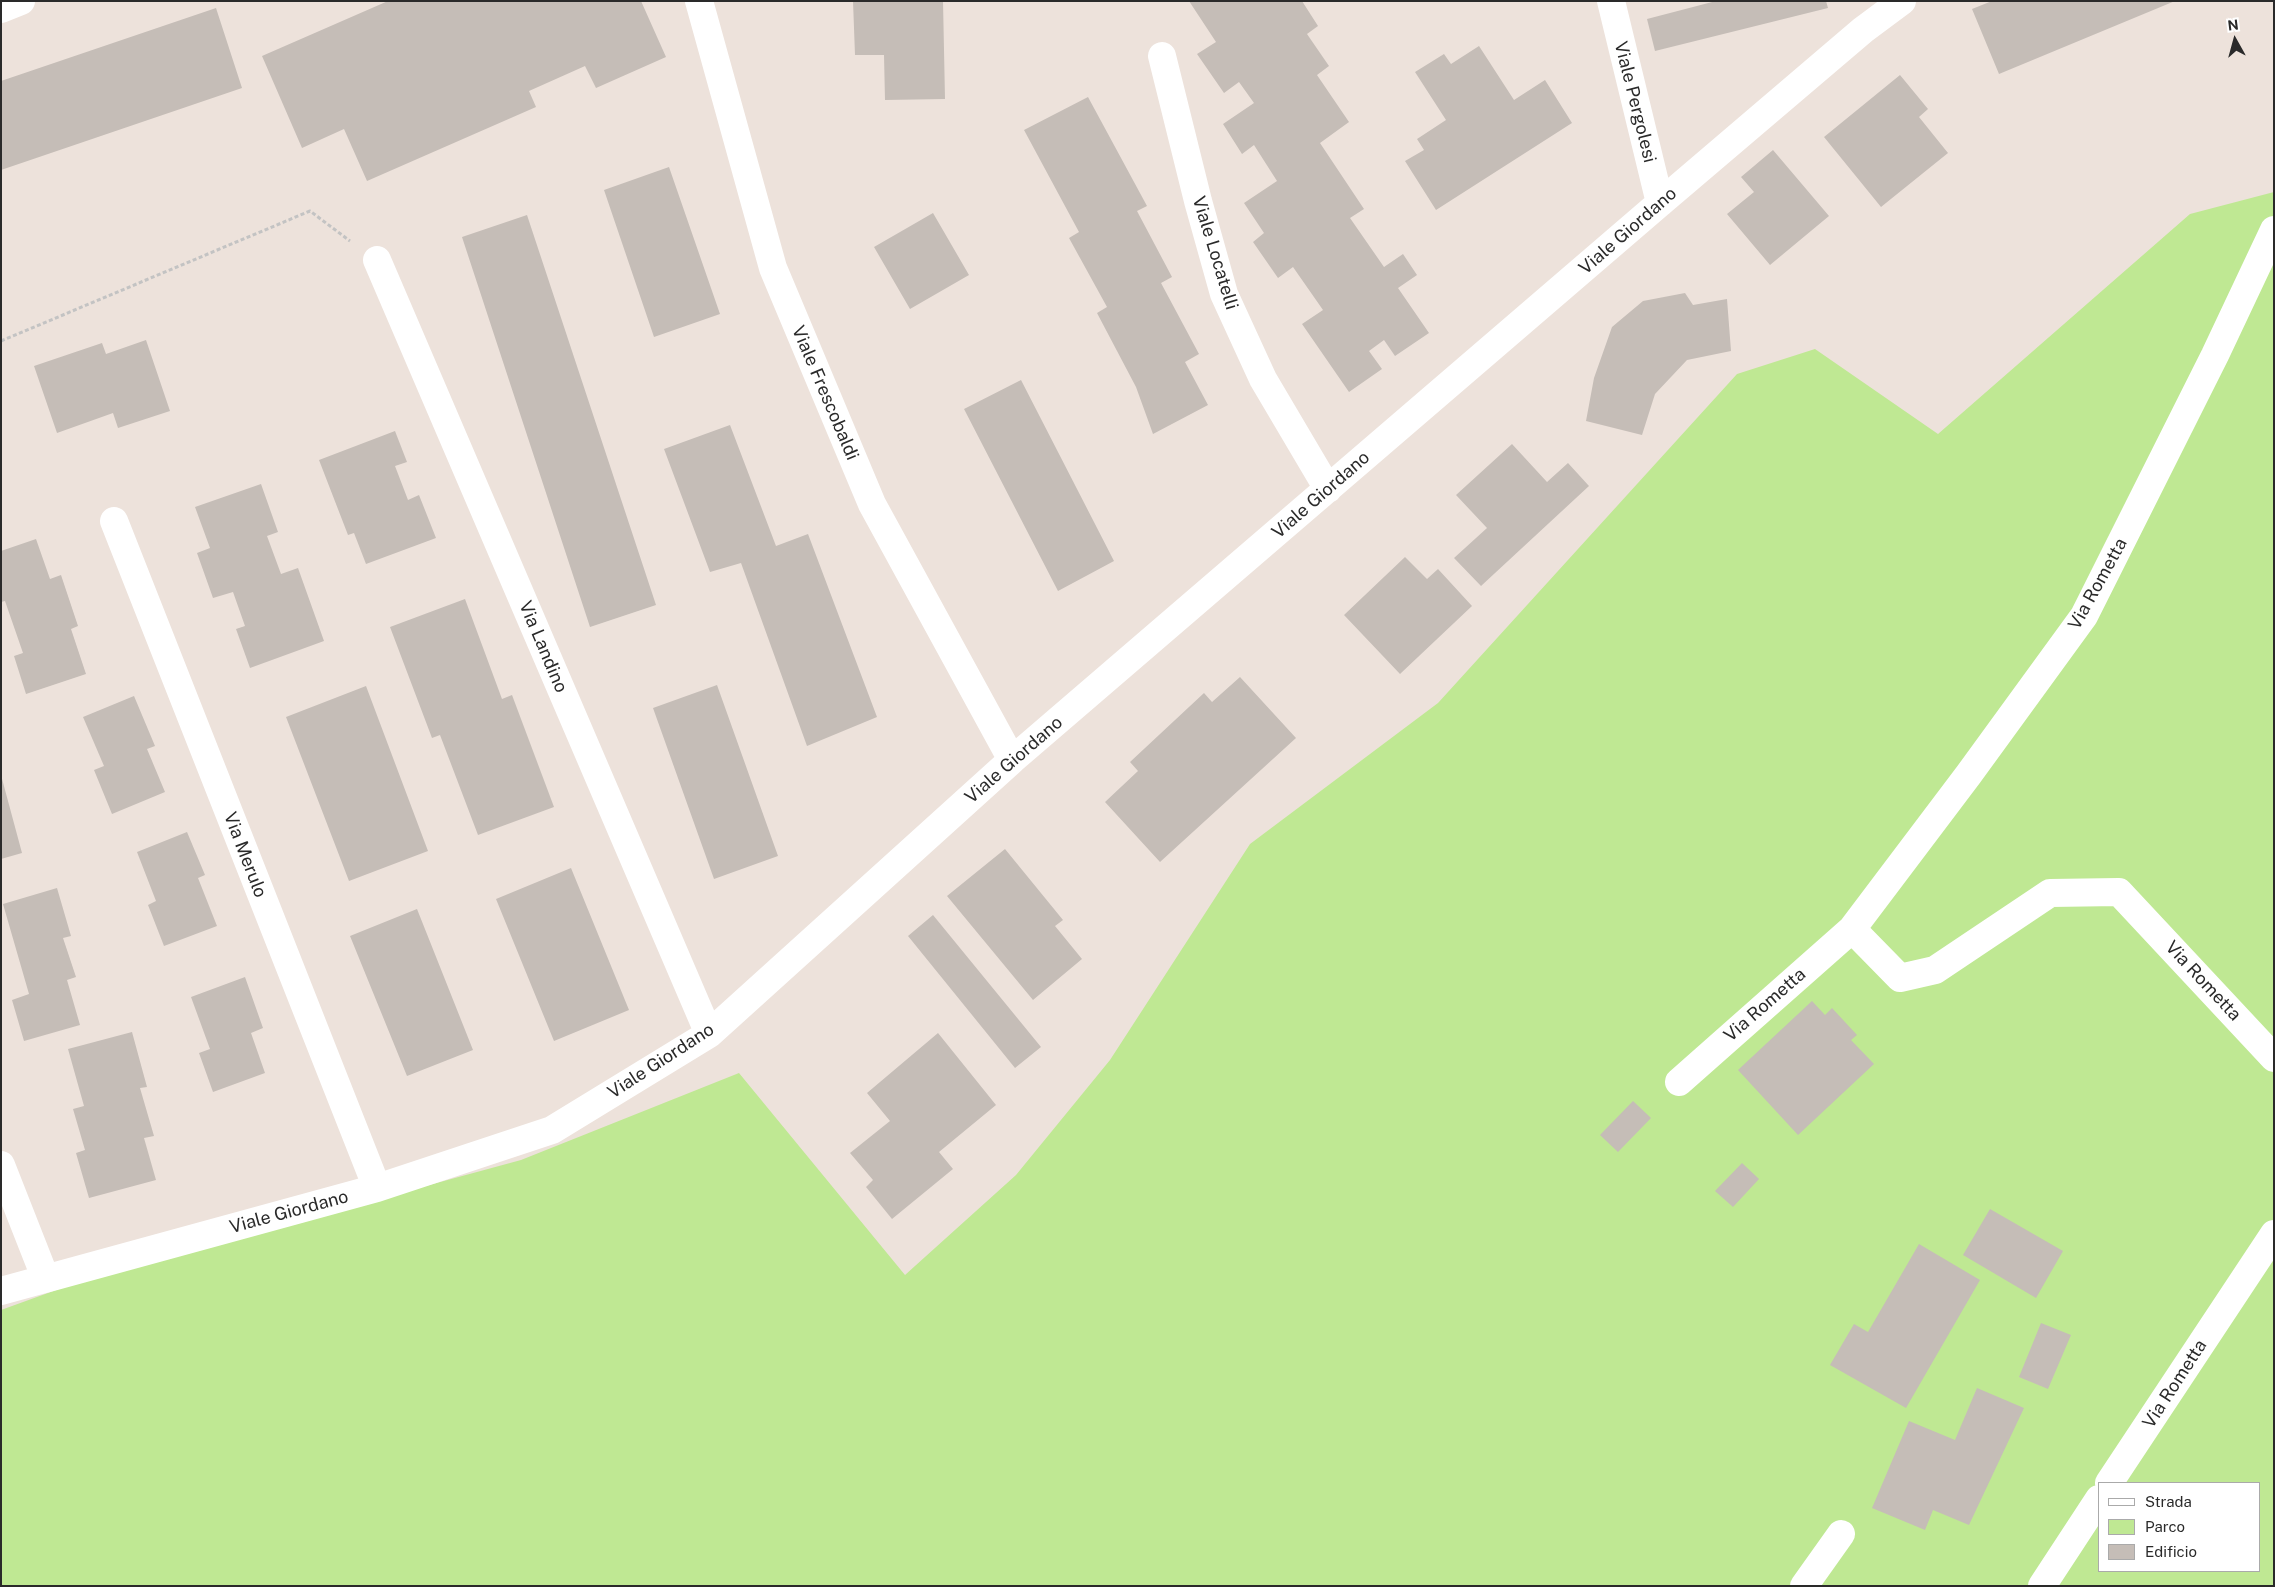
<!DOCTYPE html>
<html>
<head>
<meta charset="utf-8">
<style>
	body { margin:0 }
	#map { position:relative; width:2275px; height:1587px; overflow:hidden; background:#ede2db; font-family:"Public Sans",sans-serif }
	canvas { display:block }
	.frame { position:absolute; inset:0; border:2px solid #2a2a2a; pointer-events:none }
	.legend { position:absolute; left:2098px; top:1482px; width:162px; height:90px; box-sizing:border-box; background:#fff; border:1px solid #aaa; margin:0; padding:6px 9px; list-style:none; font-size:15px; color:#2a2a2a }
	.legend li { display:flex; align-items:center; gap:10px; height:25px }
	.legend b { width:25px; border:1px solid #aaa }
	.north { position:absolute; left:2210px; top:15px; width:50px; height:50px; -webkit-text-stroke:4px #fff; paint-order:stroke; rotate:353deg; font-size:14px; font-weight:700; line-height:20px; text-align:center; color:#2a2a2a }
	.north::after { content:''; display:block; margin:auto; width:18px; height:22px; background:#2a2a2a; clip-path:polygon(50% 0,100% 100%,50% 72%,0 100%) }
</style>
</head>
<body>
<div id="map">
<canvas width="2275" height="1587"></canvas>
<div class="frame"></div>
<ul class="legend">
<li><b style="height:6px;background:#fff"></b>Strada</li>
<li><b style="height:14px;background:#bfe893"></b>Parco</li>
<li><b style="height:14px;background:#c5bdb7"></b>Edificio</li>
</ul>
<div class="north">N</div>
</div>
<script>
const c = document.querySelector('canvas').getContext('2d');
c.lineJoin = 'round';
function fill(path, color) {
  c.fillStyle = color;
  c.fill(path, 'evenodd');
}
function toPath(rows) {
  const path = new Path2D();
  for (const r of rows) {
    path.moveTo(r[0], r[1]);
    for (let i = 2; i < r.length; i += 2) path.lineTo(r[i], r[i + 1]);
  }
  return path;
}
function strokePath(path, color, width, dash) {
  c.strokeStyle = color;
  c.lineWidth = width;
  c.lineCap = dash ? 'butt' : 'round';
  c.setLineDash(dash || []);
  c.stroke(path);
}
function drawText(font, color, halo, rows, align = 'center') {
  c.font = font + ' "Public Sans",sans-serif';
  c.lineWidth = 4.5;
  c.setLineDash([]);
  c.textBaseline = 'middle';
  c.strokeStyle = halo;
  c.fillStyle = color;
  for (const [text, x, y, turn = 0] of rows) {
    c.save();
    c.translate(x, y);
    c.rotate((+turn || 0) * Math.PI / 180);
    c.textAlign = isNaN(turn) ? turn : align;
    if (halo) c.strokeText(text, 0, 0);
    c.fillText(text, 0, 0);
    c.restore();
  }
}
fill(toPath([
	[2274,192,2274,1586,1,1586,1,1310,95,1276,521,1160,739,1073,905,1275,1016,1175,1110,1060,1250,844,1438,703,1737,374,1815,349,1938,434,2190,214],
	[2099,1483,2259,1483,2259,1571,2099,1571]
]), '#bfe893');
fill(toPath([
	[388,1,641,1,666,57,596,88,585,66,529,91,536,107,367,181,344,129,302,148,262,56],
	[853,1,943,1,945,99,885,100,884,55,855,55],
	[1189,1,1302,1,1318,26,1307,34,1329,66,1317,75,1349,122,1320,143,1364,209,1350,218,1384,267,1403,254,1417,275,1398,288,1429,333,1395,356,1384,340,1369,351,1382,369,1349,392,1302,324,1323,310,1293,267,1278,278,1253,242,1264,233,1244,203,1277,181,1254,145,1242,154,1223,124,1254,103,1239,82,1224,93,1197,54,1216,42],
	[1716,1,1826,1,1828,8,1655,51,1647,19],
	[1992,1,2175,1,1999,74,1972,9],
	[216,8,242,88,1,170,1,81],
	[1479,46,1514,100,1545,80,1572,123,1436,210,1405,161,1424,150,1417,139,1446,120,1415,72,1444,54,1451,64],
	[1900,75,1928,109,1919,117,1948,153,1881,207,1824,137],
	[1088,97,1147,206,1137,211,1172,277,1161,283,1199,354,1185,362,1208,405,1153,434,1136,387,1097,313,1107,307,1069,238,1079,232,1024,130],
	[1773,150,1829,216,1770,265,1727,214,1754,192,1741,177],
	[669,167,720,314,654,337,604,190],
	[933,213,969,275,910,309,874,247],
	[527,215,656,605,590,627,462,237],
	[1685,293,1693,305,1727,299,1731,351,1687,360,1655,394,1642,435,1586,421,1594,378,1612,327,1643,301],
	[146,340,170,411,118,428,113,413,57,433,34,366,102,343,106,354],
	[1021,380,1114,561,1058,591,964,409],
	[730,425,776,546,808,534,877,717,807,746,741,563,710,572,664,449],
	[395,431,407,462,395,466,408,500,419,495,436,538,366,564,354,533,348,535,319,460],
	[1512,444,1547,482,1568,463,1589,486,1481,586,1454,558,1487,528,1456,495],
	[261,484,278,532,267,536,281,574,298,568,324,641,250,668,236,629,245,626,233,592,213,598,197,553,210,548,195,507],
	[36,539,50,579,61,575,78,626,71,629,86,674,26,694,14,656,23,653,5,601,1,602,1,551],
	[1405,557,1427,579,1438,569,1472,606,1400,674,1344,615],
	[465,599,502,699,512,695,554,807,478,835,440,735,432,738,390,627],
	[1240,677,1296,738,1160,862,1105,802,1138,771,1130,762,1204,693,1212,702],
	[717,685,778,856,714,879,653,708],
	[366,686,428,851,349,881,286,717],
	[134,696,155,746,147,749,165,792,112,814,94,770,104,766,83,717],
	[1,775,22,853,1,859],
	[187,832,205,875,198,878,217,926,164,946,148,905,156,901,137,852],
	[1005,849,1063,920,1055,926,1082,959,1033,1000,947,896],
	[571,868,629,1010,554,1041,496,899],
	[57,888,71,936,63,938,76,977,67,980,80,1025,24,1041,12,1000,29,994,3,904],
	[417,909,473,1050,407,1076,350,936],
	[933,915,1041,1047,1015,1068,908,936],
	[245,977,263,1028,251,1033,265,1073,213,1092,199,1053,210,1049,191,997],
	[1812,1001,1825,1015,1832,1008,1857,1035,1851,1040,1874,1064,1798,1135,1738,1070],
	[132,1032,147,1087,140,1088,154,1136,144,1138,156,1180,89,1198,76,1153,85,1150,73,1109,84,1106,68,1049],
	[938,1033,996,1105,939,1152,953,1169,892,1219,866,1187,873,1180,850,1153,890,1121,867,1093],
	[1633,1101,1651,1118,1618,1152,1600,1135],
	[1742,1163,1759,1179,1733,1207,1715,1191],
	[1990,1209,2063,1251,2036,1298,1963,1255],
	[1919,1244,1980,1280,1906,1408,1830,1365,1854,1324,1868,1332],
	[2041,1323,2071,1335,2048,1389,2019,1377],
	[1977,1388,2024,1408,1969,1525,1933,1510,1925,1530,1872,1508,1909,1421,1955,1440]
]), '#c5bdb7');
strokePath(toPath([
	[1,341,310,211,350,241]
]), '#c3c3c3', 3, [4, 2.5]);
strokePath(toPath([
	[699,1,773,268,872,504,1012,760],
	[1611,1,1660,203],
	[1,9,21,1],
	[1162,56,1198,201,1224,294,1263,379,1328,489],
	[377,260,709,1034],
	[114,521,377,1188],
	[1852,929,1900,978,1935,970,2050,893,2119,892,2274,1058],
	[1679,1082,1852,929,1969,774,2084,616,2215,355,2274,230],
	[1,1165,45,1277],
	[1,1291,377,1188,552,1130,709,1034,1012,760,1660,203,1863,30,1902,1],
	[2109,1483,2274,1234],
	[1804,1586,1841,1534],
	[2042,1586,2099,1499]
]), '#fff', 28);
drawText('18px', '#2a2a2a', '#fff', [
	["Viale Pergolesi",1635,102,76],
	["Viale Giordano",1628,231,-41],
	["Viale Locatelli",1215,253,73],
	["Viale Frescobaldi",825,393,67],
	["Viale Giordano",1321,495,-41],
	["Via Rometta",2098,584,-61],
	["Via Landino",543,647,67],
	["Viale Giordano",1014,760,-41],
	["Via Merulo",245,855,69],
	["Via Rometta",2203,981,47],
	["Via Rometta",1765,1005,-41],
	["Viale Giordano",661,1061,-33],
	["Viale Giordano",289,1212,-15],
	["Via Rometta",2175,1384,-57]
]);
</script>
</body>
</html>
